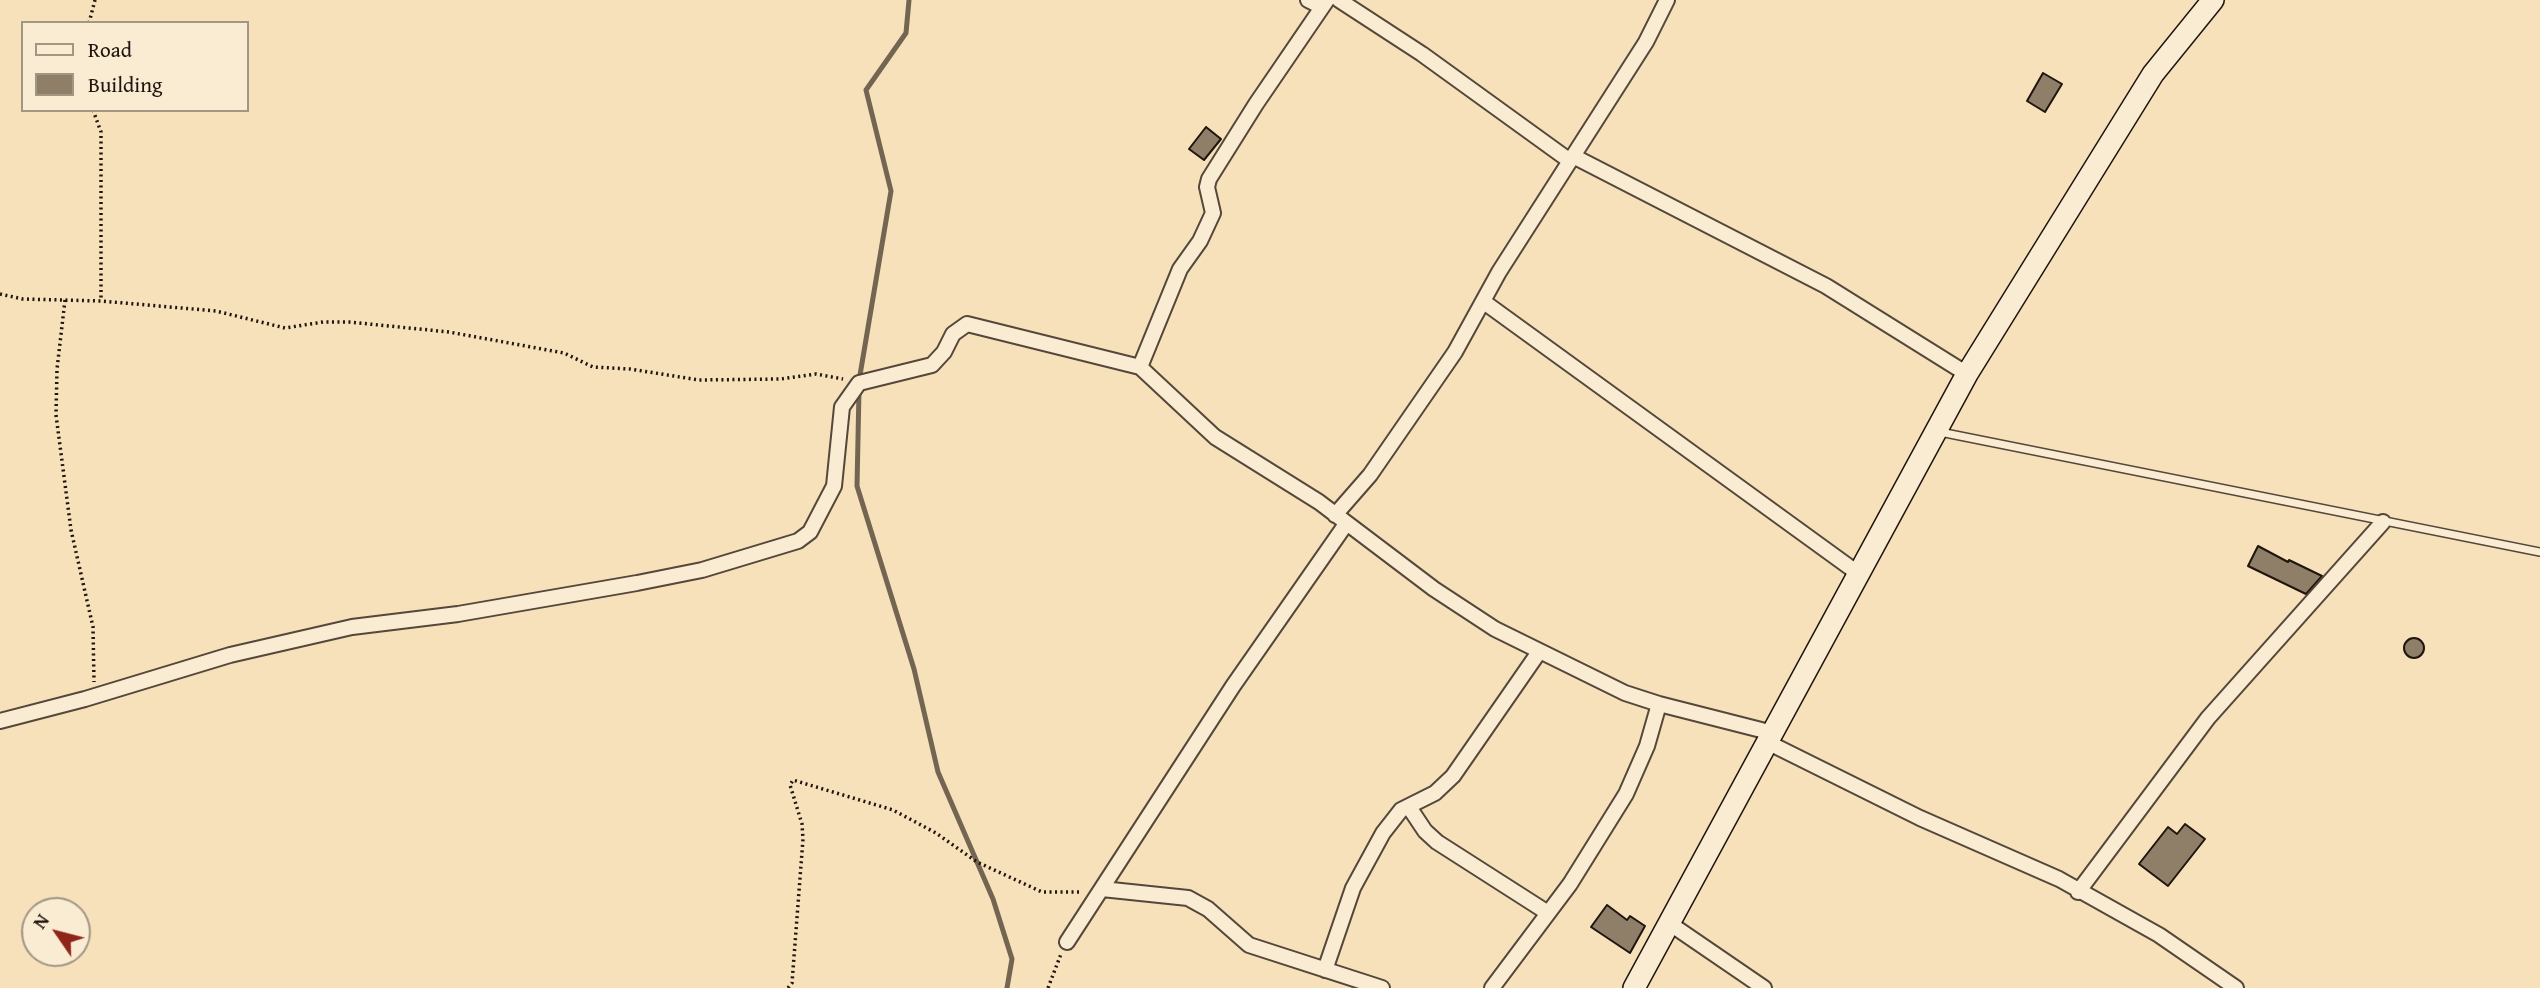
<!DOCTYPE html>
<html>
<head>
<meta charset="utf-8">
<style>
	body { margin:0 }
	#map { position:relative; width:2540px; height:988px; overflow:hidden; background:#f6e1bb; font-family:"Gentium Book Plus",serif }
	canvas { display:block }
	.legend { position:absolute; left:21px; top:21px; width:228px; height:91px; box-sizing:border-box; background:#f9ecd3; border:2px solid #a29684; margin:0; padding:9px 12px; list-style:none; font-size:21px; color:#1f140e }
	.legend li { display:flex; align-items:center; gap:14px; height:35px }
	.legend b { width:35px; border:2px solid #a29684 }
	.north { position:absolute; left:21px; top:897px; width:70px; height:70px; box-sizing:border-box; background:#f9ecd3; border:2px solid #a29684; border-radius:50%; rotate:305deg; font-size:19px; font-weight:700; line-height:28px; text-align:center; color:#1f140e }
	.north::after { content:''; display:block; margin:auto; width:24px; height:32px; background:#8f2418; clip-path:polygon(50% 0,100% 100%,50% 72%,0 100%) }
</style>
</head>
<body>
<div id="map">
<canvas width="2540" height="988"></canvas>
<ul class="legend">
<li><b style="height:9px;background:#f9ecd3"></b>Road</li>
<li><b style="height:19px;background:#8f7f68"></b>Building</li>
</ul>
<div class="north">N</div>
</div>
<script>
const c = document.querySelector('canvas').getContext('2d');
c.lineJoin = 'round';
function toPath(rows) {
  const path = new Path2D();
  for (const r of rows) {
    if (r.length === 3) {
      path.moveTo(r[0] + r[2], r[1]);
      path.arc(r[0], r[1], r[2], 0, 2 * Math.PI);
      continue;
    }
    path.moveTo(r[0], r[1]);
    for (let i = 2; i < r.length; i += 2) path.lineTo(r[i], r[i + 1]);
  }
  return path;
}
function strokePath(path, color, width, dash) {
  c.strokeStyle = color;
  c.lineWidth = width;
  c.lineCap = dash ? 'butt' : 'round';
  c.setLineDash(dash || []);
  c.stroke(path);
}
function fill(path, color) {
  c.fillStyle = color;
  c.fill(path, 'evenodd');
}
strokePath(toPath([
	[859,381,891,191,866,90,906,33,909,0],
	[859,391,857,486,914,669,938,772,993,899,1012,959,1007,988]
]), '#746552', 5);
const building = toPath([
	[2043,73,2062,84,2045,112,2027,101,2043,73],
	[1206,127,1221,139,1204,160,1189,149,1206,127],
	[2258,546,2288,562,2289,560,2322,576,2306,594,2248,566,2258,546],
	[2414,648,10],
	[2185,824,2205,839,2168,886,2139,864,2168,827,2177,834,2185,824],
	[1607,905,1627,920,1630,916,1645,926,1630,953,1591,927,1607,905]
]);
fill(building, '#8f7f68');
strokePath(building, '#1f140e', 2);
const lane = toPath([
	[1940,432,2540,552]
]);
const street = toPath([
	[1308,0,1322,7],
	[1339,0,1422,54,1570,161],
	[1573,156,1826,286,1967,374],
	[1484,302,1859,574],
	[1140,367,1180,269,1200,241,1213,213,1207,187,1209,179,1256,104,1327,0],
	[1335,515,1370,475,1455,352,1499,272,1646,42,1667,0],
	[0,721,85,699,230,655,352,627,458,614,637,583,702,570,798,541,810,532,834,486,842,407,859,383,932,365,944,352,953,334,967,324,1140,367,1215,437,1319,502,1434,589,1495,629,1625,693,1659,704,1773,733],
	[1769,743,1920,818,2059,879,2159,935,2236,988],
	[1409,807,1425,831,1437,842,1548,913],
	[1102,889,1188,898,1208,909,1249,945,1382,988],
	[2078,892,2208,718,2383,522],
	[1669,923,1764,988],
	[1067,942,1233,686,1346,524],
	[1325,970,1353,888,1383,833,1401,810,1435,793,1453,776,1539,652],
	[1492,988,1570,884,1626,794,1647,746,1659,704]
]);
const secondary = toPath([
	[1634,988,1967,374,2153,74,2213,0]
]);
strokePath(lane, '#554739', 10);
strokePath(street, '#554739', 18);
strokePath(secondary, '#1f140e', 24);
strokePath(toPath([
	[89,23,95,0],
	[93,110,101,132,101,301],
	[0,294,23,299,101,301,216,311,285,328,323,322,349,322,449,332,564,353,593,367,630,369,699,380,781,379,816,374,843,379],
	[65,300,57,369,56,415,71,530,93,627,94,682],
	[788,988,792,983,803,839,802,824,790,785,793,780,893,810,936,833,977,862,1042,892,1079,892],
	[1048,988,1061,954]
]), '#1f140e', 3.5, [2, 3.5]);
strokePath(lane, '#f9ecd3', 7);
strokePath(street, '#f9ecd3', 14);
strokePath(secondary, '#f9ecd3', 21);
</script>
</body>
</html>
